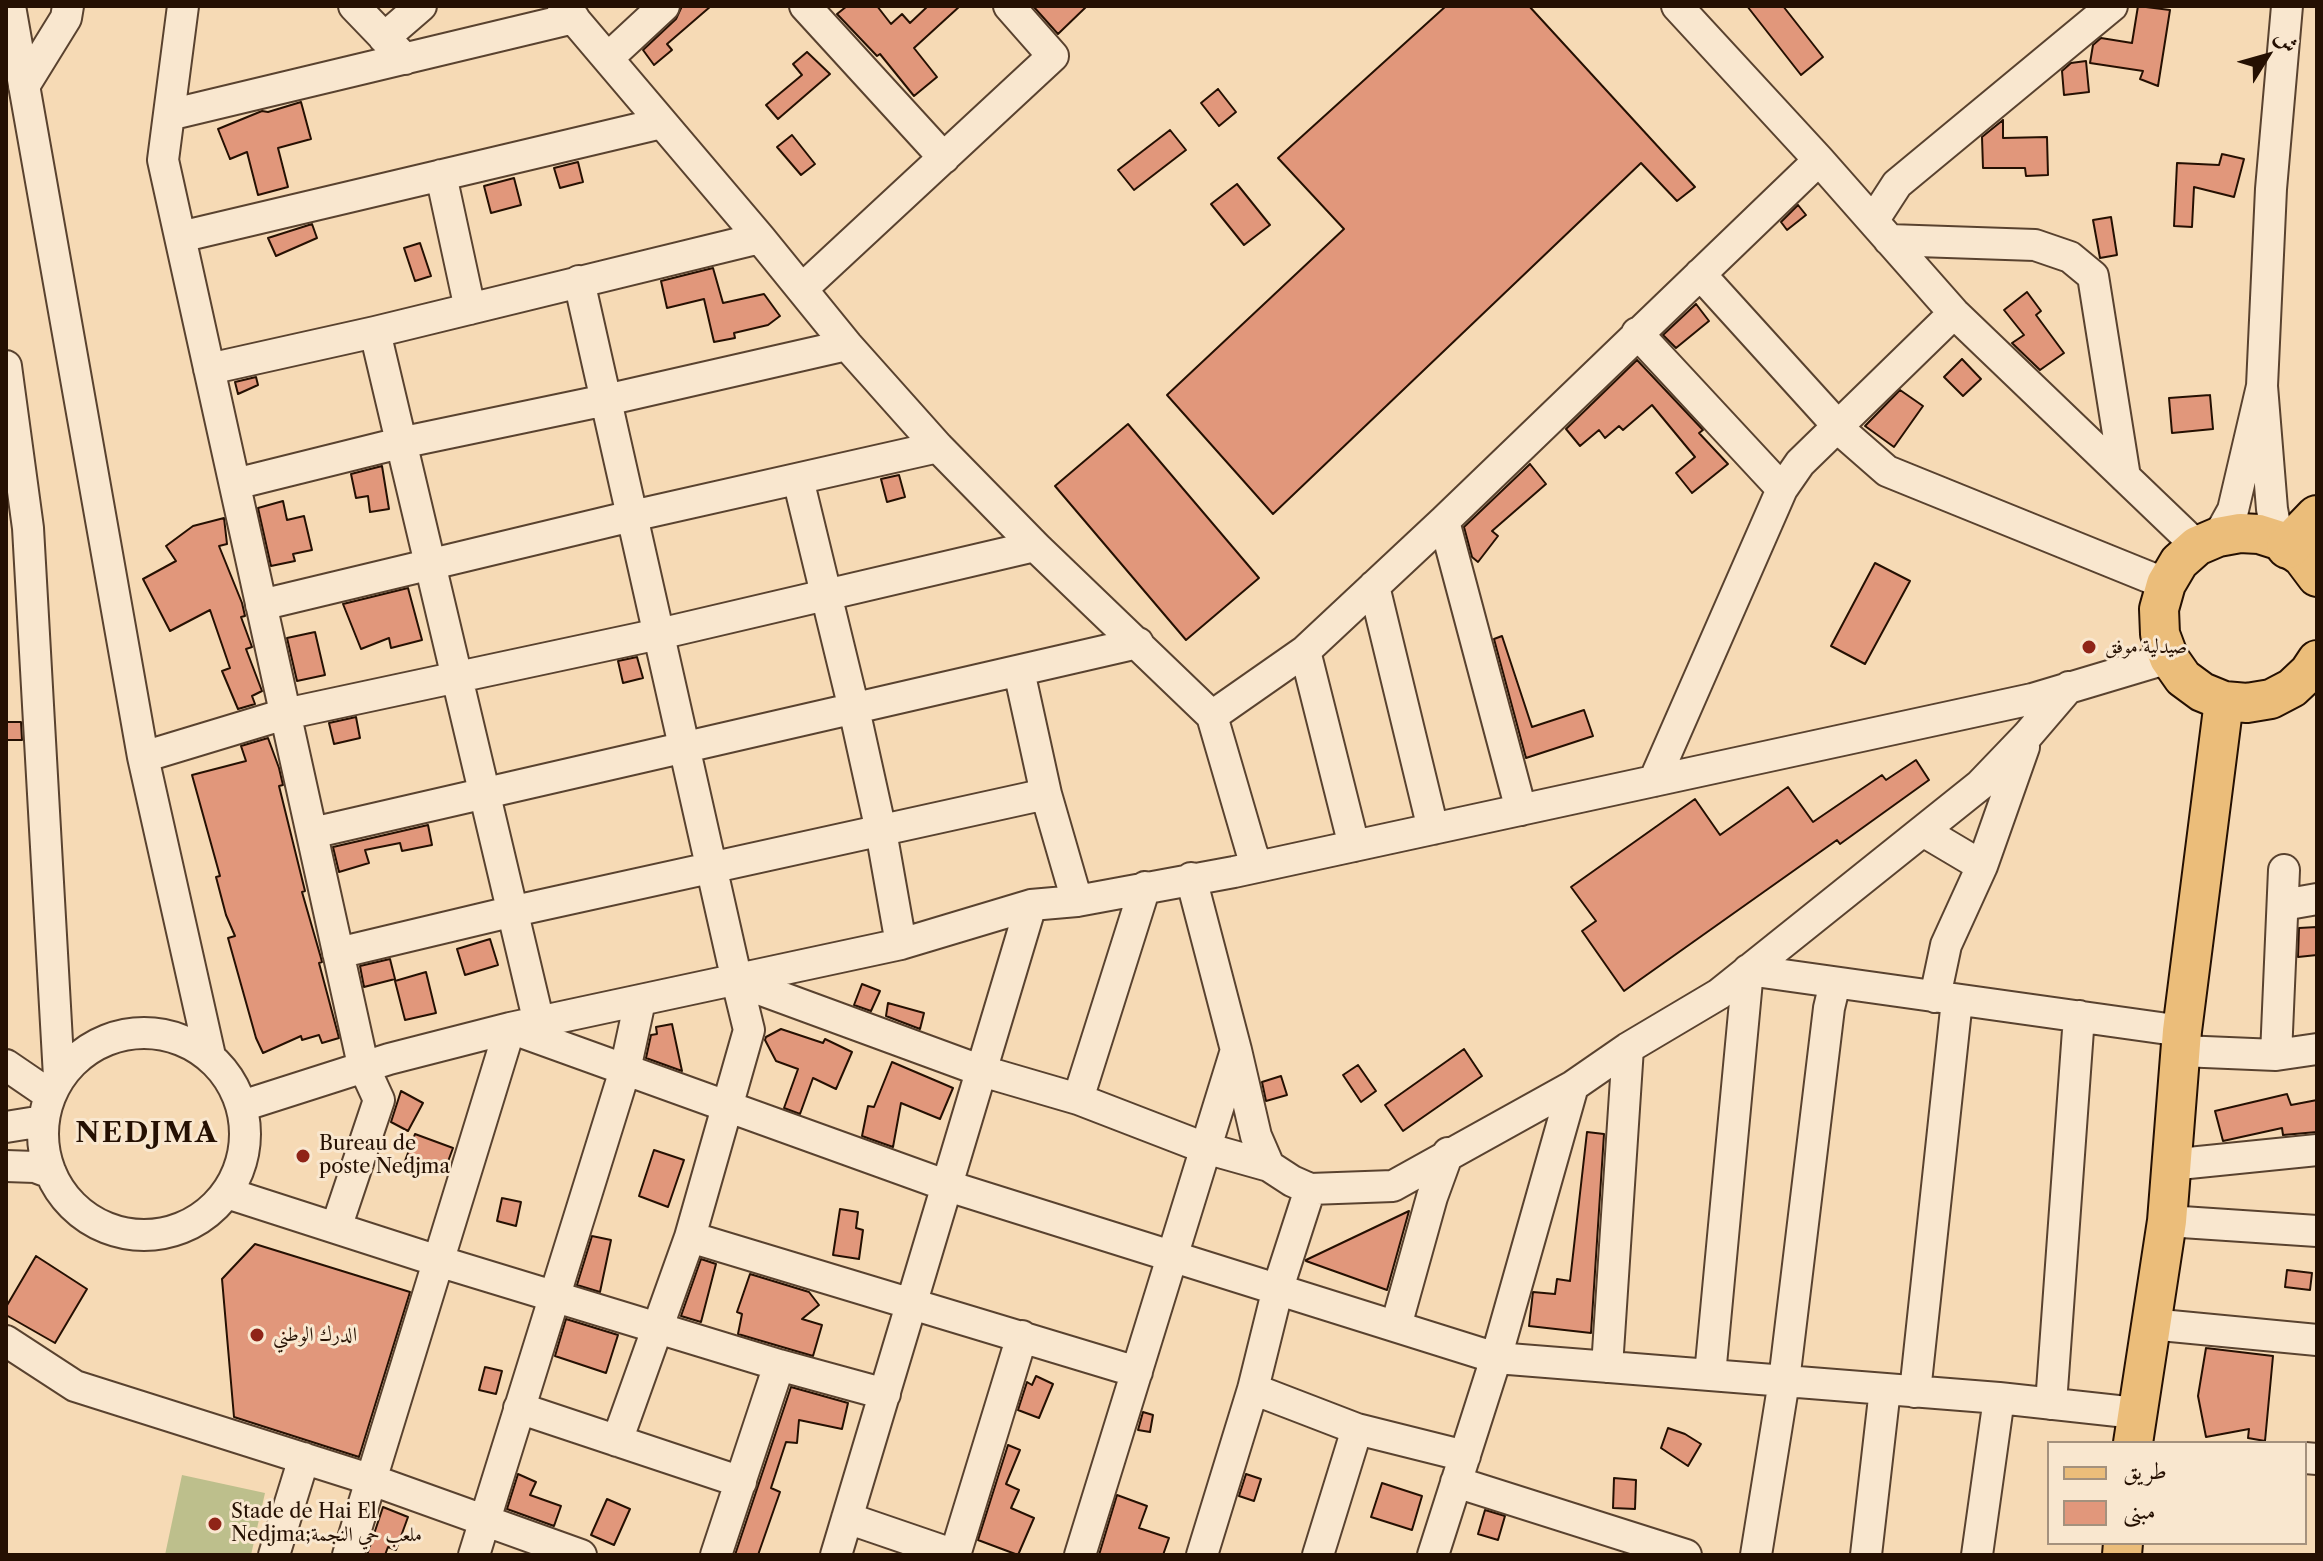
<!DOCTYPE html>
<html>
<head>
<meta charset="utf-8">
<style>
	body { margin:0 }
	#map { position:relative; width:2323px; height:1561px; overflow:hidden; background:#f6dab5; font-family:"Libre Caslon Text",Amiri,serif }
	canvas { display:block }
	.frame { position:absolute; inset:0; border:8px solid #251002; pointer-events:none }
	.legend { position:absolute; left:2047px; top:1441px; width:260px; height:104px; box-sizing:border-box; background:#f9e7cf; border:2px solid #a4917d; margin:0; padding:10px 14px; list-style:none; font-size:24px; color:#251002 }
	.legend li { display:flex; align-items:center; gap:16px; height:40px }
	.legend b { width:40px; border:2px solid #a4917d }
	.north { position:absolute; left:2227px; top:16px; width:80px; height:80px; -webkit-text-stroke:6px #f9e7cf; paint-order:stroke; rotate:53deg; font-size:22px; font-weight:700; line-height:32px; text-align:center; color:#251002 }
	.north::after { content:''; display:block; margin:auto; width:28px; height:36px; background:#251002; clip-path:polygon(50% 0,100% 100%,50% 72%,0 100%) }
</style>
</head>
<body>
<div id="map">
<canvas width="2323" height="1561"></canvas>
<div class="frame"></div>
<ul class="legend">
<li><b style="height:10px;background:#ebbd7a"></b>طريق</li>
<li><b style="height:22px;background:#e1977b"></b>مبنى</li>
</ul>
<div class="north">ش</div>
</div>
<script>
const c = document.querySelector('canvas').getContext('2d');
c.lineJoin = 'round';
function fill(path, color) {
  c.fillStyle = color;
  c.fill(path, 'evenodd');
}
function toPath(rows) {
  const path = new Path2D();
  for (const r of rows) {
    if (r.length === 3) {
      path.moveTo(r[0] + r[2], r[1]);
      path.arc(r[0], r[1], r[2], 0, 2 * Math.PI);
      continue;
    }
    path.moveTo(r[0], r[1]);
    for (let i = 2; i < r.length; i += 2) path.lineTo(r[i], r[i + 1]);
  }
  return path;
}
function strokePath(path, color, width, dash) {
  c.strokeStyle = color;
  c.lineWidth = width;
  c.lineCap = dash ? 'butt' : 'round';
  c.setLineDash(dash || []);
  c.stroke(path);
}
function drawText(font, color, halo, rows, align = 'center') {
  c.font = font + ' "Libre Caslon Text",Amiri,serif';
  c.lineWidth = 6;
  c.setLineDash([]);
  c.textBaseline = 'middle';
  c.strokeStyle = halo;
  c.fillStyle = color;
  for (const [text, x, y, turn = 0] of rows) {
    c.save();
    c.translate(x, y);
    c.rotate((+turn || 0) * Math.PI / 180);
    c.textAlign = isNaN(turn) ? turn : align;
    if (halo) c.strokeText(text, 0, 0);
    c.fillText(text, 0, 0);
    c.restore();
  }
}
fill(toPath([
	[182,1475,265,1493,251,1555,165,1555]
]), '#bdbf8c');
const building = toPath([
	[682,6,711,6,667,44,672,50,654,65,643,50,676,19,682,6],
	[847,6,877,6,891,24,902,14,910,23,928,6,960,6,914,48,937,77,914,96,880,54,877,56,837,14,847,6],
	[1033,6,1087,6,1058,34,1033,6],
	[1446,6,1529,6,1695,187,1677,201,1641,163,1273,514,1167,395,1344,229,1278,158,1446,6],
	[1747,6,1783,6,1823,57,1801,75,1747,6],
	[2138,6,2170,10,2158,86,2140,79,2143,71,2090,63,2093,45,2101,38,2132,43,2138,6],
	[807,52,830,74,778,119,766,105,802,75,793,64,807,52],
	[2086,61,2089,92,2064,95,2062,71,2071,63,2086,61],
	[1218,89,1236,112,1219,126,1201,103,1218,89],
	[301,102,311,139,278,148,288,187,258,195,247,152,230,159,218,129,262,111,268,112,301,102],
	[2003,120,2003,138,2047,137,2048,175,2026,176,2025,168,1983,168,1982,137,2003,120],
	[1170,130,1186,150,1134,190,1118,170,1170,130],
	[792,135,815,164,801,175,777,147,792,135],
	[2222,154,2244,159,2234,197,2194,187,2192,227,2174,226,2177,163,2219,165,2222,154],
	[578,162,583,182,560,188,554,168,578,162],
	[514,178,521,205,491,213,484,186,514,178],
	[1237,184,1270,225,1244,245,1211,204,1237,184],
	[1798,205,1806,215,1787,230,1781,222,1798,205],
	[2111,217,2117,255,2100,258,2093,220,2111,217],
	[312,224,317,238,276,256,268,238,312,224],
	[420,243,431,276,415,281,404,248,420,243],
	[713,268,723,303,764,294,780,316,768,325,734,333,735,338,714,342,704,299,667,308,661,281,713,268],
	[2027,292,2041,311,2036,315,2064,353,2040,370,2012,343,2024,335,2004,310,2027,292],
	[1696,304,1709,321,1676,348,1663,335,1696,304],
	[1962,359,1981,379,1963,396,1944,377,1962,359],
	[1637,360,1703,430,1699,433,1728,464,1692,493,1676,473,1695,457,1652,405,1623,430,1619,426,1605,438,1599,430,1580,446,1566,429,1637,360],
	[256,377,258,385,238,394,235,382,256,377],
	[1900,390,1923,406,1894,447,1865,426,1900,390],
	[2210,395,2213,429,2172,433,2169,398,2210,395],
	[1128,424,1259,578,1186,640,1055,486,1128,424],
	[1530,464,1546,484,1492,531,1498,536,1478,562,1472,557,1464,527,1530,464],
	[382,466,389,509,370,512,368,496,356,498,351,474,382,466],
	[899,475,905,497,887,502,881,479,899,475],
	[283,501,287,520,304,516,312,550,293,554,295,561,271,566,258,508,283,501],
	[224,518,227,544,219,546,242,603,245,616,241,617,252,647,246,649,262,691,252,696,255,704,238,709,222,671,230,668,210,610,170,631,143,579,176,561,166,546,193,526,224,518],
	[1875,563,1910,581,1865,664,1831,646,1875,563],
	[408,588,422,640,391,648,389,638,361,649,343,604,408,588],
	[315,632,325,675,297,681,287,638,315,632],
	[1502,636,1532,727,1584,710,1593,736,1526,758,1494,639,1502,636],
	[637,657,643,678,623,683,618,661,637,657],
	[356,717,360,738,334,744,329,723,356,717],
	[6,722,21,722,22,740,6,740,6,722],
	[268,738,279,768,283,785,279,786,305,891,302,892,321,958,322,962,319,963,339,1038,322,1043,319,1035,302,1040,301,1036,263,1053,256,1038,228,938,235,936,226,915,216,877,220,876,192,775,246,761,241,746,268,738],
	[1916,760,1929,780,1840,844,1837,840,1624,991,1582,931,1596,921,1571,887,1695,799,1720,835,1788,787,1813,822,1882,775,1886,780,1916,760],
	[428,825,432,845,402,851,400,843,365,850,369,863,339,872,333,847,428,825],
	[2317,927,2317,955,2298,957,2299,928,2317,927],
	[490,939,498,965,465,975,457,949,490,939],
	[390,959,395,979,364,987,360,966,390,959],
	[426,972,436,1013,405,1020,395,981,426,972],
	[862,984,880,991,871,1011,854,1005,862,984],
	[888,1003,924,1013,920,1029,886,1016,888,1003],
	[672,1024,682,1071,646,1058,651,1035,657,1034,656,1027,672,1024],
	[781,1029,823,1043,825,1039,852,1052,836,1089,813,1078,800,1114,784,1108,798,1069,776,1061,765,1040,766,1037,781,1029],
	[1464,1049,1482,1076,1403,1131,1385,1105,1464,1049],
	[892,1062,953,1088,940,1119,901,1103,893,1147,862,1136,868,1106,874,1107,892,1062],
	[1358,1065,1376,1091,1361,1102,1343,1075,1358,1065],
	[1281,1076,1287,1095,1266,1101,1262,1082,1281,1076],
	[401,1091,423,1103,408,1131,391,1122,401,1091],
	[2287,1094,2291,1105,2317,1100,2317,1132,2283,1135,2282,1128,2223,1141,2215,1111,2287,1094],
	[1587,1132,1604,1134,1591,1333,1529,1326,1533,1292,1555,1294,1557,1279,1570,1281,1587,1132],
	[415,1134,453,1148,443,1175,405,1161,415,1134],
	[654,1150,684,1160,668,1207,639,1196,654,1150],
	[502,1198,521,1202,516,1226,497,1221,502,1198],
	[840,1209,858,1212,856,1228,863,1230,859,1259,833,1255,840,1209],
	[1409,1211,1387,1290,1306,1261,1306,1260,1409,1211],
	[592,1236,611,1240,600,1292,577,1285,592,1236],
	[255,1244,410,1292,359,1457,234,1417,222,1279,255,1244],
	[36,1256,87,1289,55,1343,6,1315,6,1307,36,1256],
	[701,1259,716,1264,701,1322,681,1316,701,1259],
	[2287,1270,2312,1273,2310,1290,2285,1287,2287,1270],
	[750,1274,809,1292,819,1305,802,1319,822,1325,813,1356,738,1334,742,1314,737,1312,750,1274],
	[566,1319,618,1335,606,1373,555,1356,566,1319],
	[2206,1348,2273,1356,2265,1441,2248,1438,2249,1429,2206,1437,2198,1396,2206,1348],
	[485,1367,502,1371,496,1394,479,1390,485,1367],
	[1036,1376,1053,1384,1039,1418,1018,1410,1027,1382,1032,1385,1036,1376],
	[791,1387,848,1403,842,1429,799,1420,797,1443,786,1442,771,1488,780,1492,758,1555,735,1555,791,1387],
	[1143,1412,1153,1415,1150,1432,1138,1430,1143,1412],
	[1668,1428,1685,1434,1701,1444,1688,1466,1661,1448,1668,1428],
	[1008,1445,1020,1450,1006,1484,1019,1490,1011,1508,1034,1518,1018,1555,978,1540,1008,1445],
	[518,1474,536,1482,530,1495,561,1506,554,1526,507,1509,518,1474],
	[1246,1474,1261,1479,1254,1501,1239,1496,1246,1474],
	[1614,1478,1636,1480,1635,1509,1613,1508,1614,1478],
	[1382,1483,1422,1496,1412,1530,1371,1517,1382,1483],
	[1117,1495,1147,1506,1139,1528,1169,1538,1163,1555,1099,1555,1117,1495],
	[607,1499,630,1509,614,1545,591,1535,607,1499],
	[383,1507,408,1517,396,1550,388,1547,385,1555,367,1555,383,1507],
	[1485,1510,1505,1516,1498,1540,1478,1534,1485,1510]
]);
fill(building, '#e1977b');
strokePath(building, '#251002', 2);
const minor = toPath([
	[10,6,143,757,210,1056],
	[183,6,163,160,363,1065,379,1100,336,1228],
	[354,6,405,59],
	[563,6,760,238,847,345,938,447,1035,546,1212,716],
	[805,6,944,158],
	[1677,6,1819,160,1954,313,2197,546],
	[384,38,421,6],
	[608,58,664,6],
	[24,86,66,18,68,6],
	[169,115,574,18],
	[441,175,470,309],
	[1873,221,1897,184,2112,6],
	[180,237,662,123],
	[1889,240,2035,245,2070,257,2093,276,2125,477],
	[1700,274,1847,436,1887,471,2166,584],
	[579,281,737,981,982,1071,1078,1099,1205,1148,1269,1166],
	[802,289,1053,56,1009,6],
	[375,332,539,1023],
	[1637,333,1782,489],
	[6,366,28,528,59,1077],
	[209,369,375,332,760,238],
	[2262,386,2271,189,2287,6],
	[798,479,854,709,881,831,901,944],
	[235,484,400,443,606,400,847,345],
	[1444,521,1521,810],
	[2218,537,2233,510,2262,386,2272,509,2278,540],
	[1374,586,1433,829],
	[261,605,632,516,938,447],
	[1305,651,1354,846],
	[1019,671,1046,794,1077,901],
	[143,757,285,714,659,634,1035,546],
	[1654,781,1782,489,1800,463,1954,313],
	[1923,831,1982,866],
	[312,833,1138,643],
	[1259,866,1252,853,1212,716,1305,651,1444,521,1819,160],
	[2283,905,2317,899],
	[338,953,510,912,1046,794],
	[1935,997,1946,945,1982,866,2024,747],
	[144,1134,101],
	[1236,1050,1256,1136,1269,1166,1292,1181,1310,1189,1393,1186,1573,1086,1628,1048,1719,994,1980,785,2027,736,2069,687],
	[2181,1051,2276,1055,2317,1049],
	[2276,1055,2284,870],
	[6,1065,50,1095],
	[1078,1099,1145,887],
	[242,1106,389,1059,510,1028,901,944,1031,905,1077,901,1234,872,2032,699,2169,658],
	[6,1127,43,1121],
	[2169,1165,2317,1150],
	[6,1166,35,1167,51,1173],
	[227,1193,438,1261,779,1365,885,1394],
	[2167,1221,2317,1231],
	[690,1237,1137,1372],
	[2150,1324,2317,1340],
	[1396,1326,1432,1197,1448,1153],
	[6,1341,75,1386,372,1480,581,1555],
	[1607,1367,1628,1048],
	[1710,1375,1748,970,2182,1031],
	[1253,1389,1357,1429,1465,1456],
	[1915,1392,1957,1000],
	[2051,1404,2079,1016],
	[519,1408,741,1482],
	[617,1441,690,1237,749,1030,737,981],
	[2305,1458,2317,1459],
	[1456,1482,1686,1555],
	[847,1518,955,1555,1022,1336],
	[274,1555,304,1458],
	[348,1555,510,1028,948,1186,1496,1358,1999,1398,2136,1413],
	[474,1555,625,1070,640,1001],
	[716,1555,779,1365],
	[836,1555,1031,905],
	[1080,1555,1236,1050,1191,878],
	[1202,1555,1253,1389,1278,1288,1310,1189],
	[1318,1555,1357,1429],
	[1433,1555,1496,1358,1573,1086],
	[1756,1555,1784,1381,1829,1008,1835,983],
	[1866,1555,1885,1389],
	[1977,1555,1999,1398]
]);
const major = toPath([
	[2317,577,2302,557,2278,540,2259,534,2240,533,2218,537,2197,546,2179,562,2166,584,2159,609,2160,634,2169,658,2183,678,2202,692,2224,701,2247,703,2271,699,2292,688,2309,672,2317,660],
	[2133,1443,2167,1221,2182,1031,2224,701],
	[2122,1555,2123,1543]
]);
const highway = toPath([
	[2288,547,2317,517]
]);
strokePath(minor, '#59422f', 34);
strokePath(major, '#251002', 42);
strokePath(highway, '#251002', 46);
strokePath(minor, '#f9e7cf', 30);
strokePath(major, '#ebbd7a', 38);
strokePath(highway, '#ebbd7a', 42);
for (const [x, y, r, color] of [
	[2089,647,8,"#8f2418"],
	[303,1156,8,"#8f2418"],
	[257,1335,8,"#8f2418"],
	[215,1524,8,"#8f2418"]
]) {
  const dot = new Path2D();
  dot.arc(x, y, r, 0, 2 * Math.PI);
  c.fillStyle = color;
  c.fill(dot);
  strokePath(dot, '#f9e7cf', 3);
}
drawText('20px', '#251002', '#f9e7cf', [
	["صيدلية موفق",2105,647],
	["Bureau de",319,1144],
	["poste Nedjma",319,1167],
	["الدرك الوطني",273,1335],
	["Stade de Hai El",231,1512],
	["Nedjma;ملعب حي النجمة",231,1535]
], 'left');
c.letterSpacing = '2px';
drawText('bold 28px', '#251002', '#f9e7cf', [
	["NEDJMA",147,1134]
]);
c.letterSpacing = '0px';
</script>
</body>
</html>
